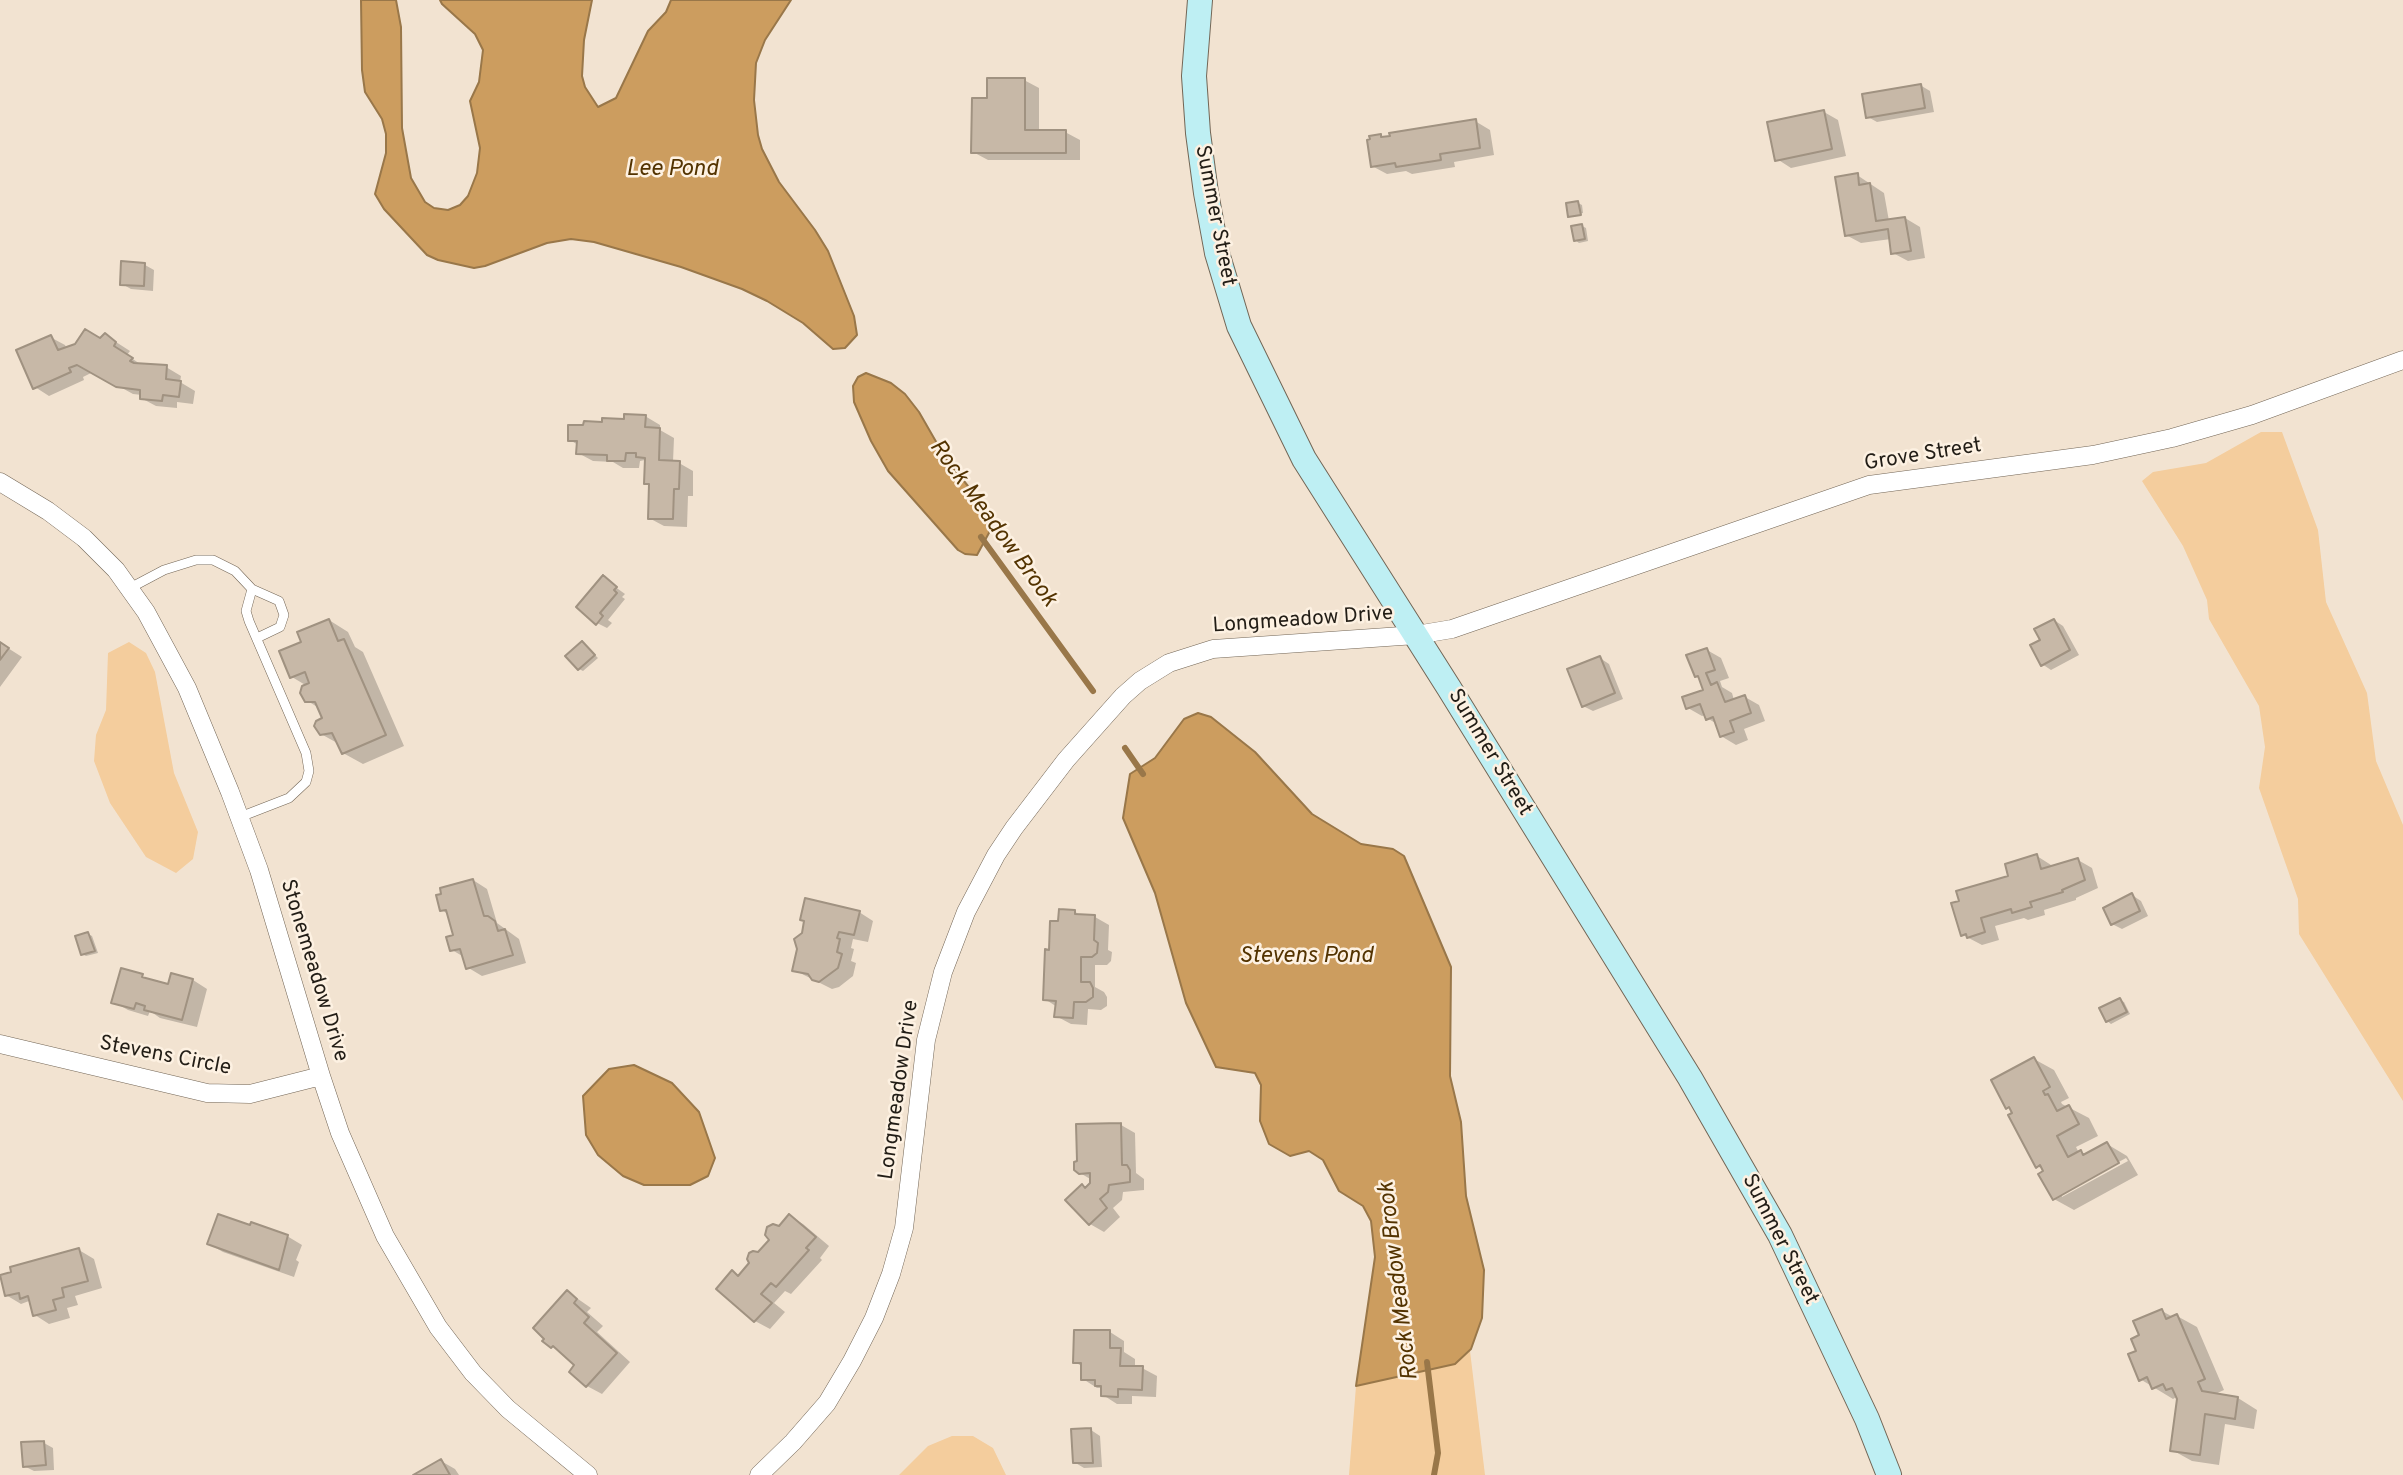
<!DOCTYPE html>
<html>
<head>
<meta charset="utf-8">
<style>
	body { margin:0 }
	canvas { display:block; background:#f2e3d1 }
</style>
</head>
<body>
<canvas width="2403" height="1475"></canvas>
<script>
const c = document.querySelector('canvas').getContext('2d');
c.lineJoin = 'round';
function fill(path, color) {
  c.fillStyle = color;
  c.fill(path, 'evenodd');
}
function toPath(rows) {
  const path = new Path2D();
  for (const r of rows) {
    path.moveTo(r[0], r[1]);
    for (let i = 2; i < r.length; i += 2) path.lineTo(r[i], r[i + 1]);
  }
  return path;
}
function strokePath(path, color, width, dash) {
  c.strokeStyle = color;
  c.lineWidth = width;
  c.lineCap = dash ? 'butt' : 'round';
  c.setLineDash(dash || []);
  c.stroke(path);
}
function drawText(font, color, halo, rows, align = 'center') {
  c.font = font + ' Overpass,sans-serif';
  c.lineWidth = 5;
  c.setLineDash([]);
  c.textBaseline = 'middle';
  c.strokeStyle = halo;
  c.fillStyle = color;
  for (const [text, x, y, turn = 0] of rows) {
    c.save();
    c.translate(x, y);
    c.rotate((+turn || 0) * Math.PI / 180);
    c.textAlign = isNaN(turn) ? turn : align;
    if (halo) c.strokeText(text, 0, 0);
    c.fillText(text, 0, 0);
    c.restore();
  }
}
fill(toPath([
	[2261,432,2282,432,2318,530,2326,602,2367,693,2376,761,2403,825,2403,1101,2299,934,2298,899,2259,788,2265,747,2259,706,2209,619,2207,600,2183,546,2142,481,2153,472,2206,463],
	[129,642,146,653,155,672,174,773,198,832,193,859,176,873,146,857,110,803,94,761,96,735,106,710,108,653],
	[1470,1351,1485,1475,1349,1475,1356,1386,1455,1364],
	[952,1436,973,1436,993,1448,1006,1475,899,1475,928,1446]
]), '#f4cd9d');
const water = toPath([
	[361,0,396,0,401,27,402,128,411,178,425,202,434,208,448,210,460,205,468,196,477,173,480,148,470,101,479,82,483,50,475,34,442,4,440,0,592,0,584,40,582,76,585,87,598,107,616,98,648,31,666,12,671,0,791,0,765,40,756,63,754,100,758,135,762,149,779,182,815,230,828,251,854,316,857,335,845,348,833,349,803,323,767,301,742,289,681,267,594,242,571,239,547,243,485,266,474,268,438,260,427,255,384,209,375,194,386,153,386,134,382,119,365,92,362,70,361,0],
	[866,373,891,383,905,394,919,412,946,459,981,502,988,516,990,531,977,555,965,554,958,550,888,471,871,441,854,402,853,386,858,377,866,373],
	[1198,713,1211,717,1255,752,1312,814,1361,844,1393,849,1404,856,1451,967,1450,1076,1461,1122,1466,1196,1484,1270,1482,1318,1471,1349,1455,1364,1356,1386,1375,1257,1371,1221,1363,1206,1339,1191,1323,1160,1309,1151,1290,1156,1269,1144,1260,1121,1261,1085,1255,1073,1216,1067,1186,1003,1155,893,1123,818,1130,774,1155,758,1184,719,1198,713],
	[634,1065,672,1083,699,1112,715,1158,708,1176,690,1185,644,1185,623,1176,598,1155,586,1135,583,1096,609,1069,634,1065]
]);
fill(water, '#cc9d5f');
strokePath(water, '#997749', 2);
fill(toPath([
	[1024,80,1039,88,1039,132,1065,132,1080,140,1080,160,988,160,973,152,989,99],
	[1920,85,1930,91,1934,112,1877,122,1868,117],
	[1824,112,1838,120,1846,156,1791,168,1777,159],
	[1475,121,1490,130,1494,155,1454,162,1455,167,1412,174,1406,171,1387,174,1372,166,1392,138],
	[1857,175,1884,193,1889,221,1905,218,1920,227,1925,258,1908,261,1893,253,1891,239,1861,243,1846,235],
	[1578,203,1582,205,1583,213,1569,216],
	[1582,226,1586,228,1588,241,1579,243,1575,240],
	[145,265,154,270,153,291,131,289,122,284],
	[105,335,130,351,127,355,143,366,166,367,181,376,180,382,195,391,193,404,177,402,177,408,156,406,141,398,142,395,133,394,93,372,83,377,84,380,49,396,35,387,50,337,65,345,67,349,100,340],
	[645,416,660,425,660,430,674,438,673,462,679,463,693,471,693,496,688,496,687,527,664,526,649,518,651,486,646,483,645,460,640,461,639,468,623,468,613,462,593,461,578,453,578,445,570,440,626,421],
	[603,578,625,594,622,597,625,599,608,620,612,623,607,628,597,623],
	[329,620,348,632,355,647,363,652,404,746,363,764,343,753,339,744,321,734,324,718,319,708,306,700,307,686,292,677,303,643],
	[2054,620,2063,626,2079,655,2051,670,2042,664,2042,641],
	[0,643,22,657,0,687],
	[586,646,598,658,583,671,579,669],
	[1707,650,1721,658,1729,678,1720,681,1722,687,1732,693,1734,700,1745,697,1759,705,1765,721,1744,729,1748,740,1736,745,1721,736,1717,724,1707,718,1706,715,1702,716,1688,708,1705,691,1701,679,1696,676],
	[1600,658,1609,664,1623,699,1593,711,1583,706],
	[2037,856,2051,865,2052,868,2078,860,2092,868,2098,888,2076,898,2076,900,2044,910,2045,915,2028,920,2024,918,1995,926,1999,940,1982,945,1963,935,2010,877],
	[473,880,487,889,497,923,519,939,526,963,482,976,467,967,464,957,452,950,456,936,449,915,442,910],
	[2132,895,2141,901,2148,916,2122,929,2112,924],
	[859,912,873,921,868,942,853,939,851,948,854,949,851,961,856,963,853,976,839,987,832,989,794,970],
	[1075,912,1083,916,1095,917,1109,925,1108,950,1112,952,1111,961,1107,965,1095,965,1095,987,1104,992,1107,997,1107,1006,1101,1010,1088,1009,1087,1025,1071,1024,1056,1016,1057,1007,1045,999,1051,951,1060,923],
	[88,934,92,936,98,953,86,956,82,954],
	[142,976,154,982,169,986,193,980,207,989,197,1027,160,1018,150,1011,148,1016,128,1010,114,1002],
	[2120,1000,2124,1002,2130,1014,2111,1024,2107,1021],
	[2034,1059,2054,1070,2069,1098,2061,1102,2062,1104,2089,1118,2098,1136,2076,1147,2079,1153,2086,1155,2107,1144,2127,1156,2138,1175,2074,1210,2054,1199,2046,1171,2037,1166,2014,1114,2008,1107],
	[2126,1158,2128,1161,2062,1197,2062,1193],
	[1121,1125,1135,1133,1136,1173,1144,1179,1144,1190,1123,1192,1122,1200,1113,1208,1120,1217,1104,1232,1090,1224,1086,1189,1092,1180,1080,1173],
	[789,1216,803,1224,829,1246,820,1258,822,1260,791,1294,785,1291,774,1303,785,1312,770,1329,755,1321,718,1288,732,1272,740,1277],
	[287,1236,302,1245,296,1260,299,1262,294,1277,223,1252,209,1244],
	[79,1250,94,1259,102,1288,75,1296,78,1305,67,1308,70,1318,49,1324,35,1315,32,1303,29,1301,21,1304,6,1295,13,1273],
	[568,1292,591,1308,587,1312,603,1326,597,1332,630,1362,602,1394,587,1386,571,1371,577,1365,545,1341],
	[2162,1311,2173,1317,2177,1316,2197,1327,2224,1390,2213,1395,2238,1398,2257,1410,2254,1429,2225,1424,2219,1465,2192,1461,2172,1450,2178,1396,2173,1399,2140,1379,2138,1351,2142,1336],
	[1110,1332,1124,1341,1124,1352,1135,1359,1135,1368,1142,1368,1157,1376,1156,1397,1132,1396,1132,1404,1117,1404,1103,1395,1103,1388,1097,1388,1083,1379,1083,1367,1075,1362],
	[1091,1430,1100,1436,1102,1467,1084,1468,1074,1462],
	[44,1443,53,1448,54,1470,34,1471,24,1466],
	[441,1461,455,1469,459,1475,416,1475]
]), '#0003');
strokePath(toPath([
	[981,537,1093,691],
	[1125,748,1143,774],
	[1427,1362,1438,1453,1434,1475]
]), '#997749', 6);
const building = toPath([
	[987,78,1025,78,1025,130,1066,130,1066,153,971,153,972,98,987,98,987,78],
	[1921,84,1925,108,1866,118,1862,94,1921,84],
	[1824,110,1832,149,1775,161,1767,122,1824,110],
	[1476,119,1480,148,1440,154,1441,160,1396,167,1395,163,1371,167,1367,140,1370,139,1369,136,1381,134,1381,137,1390,136,1389,133,1476,119],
	[1858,173,1859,185,1870,183,1876,221,1905,217,1911,251,1891,254,1888,229,1845,236,1835,177,1858,173],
	[1578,201,1581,215,1568,217,1566,203,1578,201],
	[1582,224,1585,239,1574,241,1571,226,1582,224],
	[121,261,145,263,144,286,120,285,121,261],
	[85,329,100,338,105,333,116,342,114,346,133,358,130,361,134,363,167,365,166,379,181,381,179,397,163,395,162,401,140,399,140,390,116,387,77,365,69,368,71,372,33,389,16,350,51,335,58,350,75,344,85,329],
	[624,414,646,415,645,427,660,428,659,460,680,461,679,489,674,489,673,519,648,519,649,484,644,484,645,458,636,457,636,453,626,453,625,461,607,461,607,455,576,454,577,441,568,441,568,425,583,425,584,421,602,422,602,418,624,419,624,414],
	[603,575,617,587,614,590,617,593,600,613,603,616,596,625,576,607,603,575],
	[329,619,338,641,344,639,386,735,342,754,332,733,320,735,314,726,316,721,322,718,315,702,305,702,300,693,302,686,309,683,305,672,290,678,279,651,301,642,297,632,329,619],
	[2054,619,2070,650,2041,666,2030,645,2040,640,2034,629,2054,619],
	[582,641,595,655,578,670,565,656,582,641],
	[0,642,9,648,0,660,0,642],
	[1707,648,1715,670,1706,673,1711,685,1717,682,1725,702,1745,695,1751,713,1730,721,1734,732,1720,737,1713,717,1706,720,1700,704,1686,709,1682,697,1703,690,1698,676,1695,677,1686,655,1707,648],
	[1600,656,1615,693,1582,707,1567,669,1600,656],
	[2037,854,2041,869,2078,858,2085,880,2062,890,2063,892,2030,902,2032,907,2012,913,2011,909,1981,918,1985,932,1967,938,1966,934,1961,936,1951,903,1959,901,1956,891,2008,876,2005,864,2037,854],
	[473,879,484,916,488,916,495,921,498,931,505,929,513,955,466,969,460,949,450,951,446,937,453,935,446,910,440,911,436,895,441,894,440,888,473,879],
	[2132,893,2140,911,2111,925,2103,908,2132,893],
	[805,898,860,911,854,935,839,932,837,938,840,939,837,952,842,954,838,968,819,982,812,980,808,974,792,971,797,949,794,939,802,933,804,921,800,920,805,898],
	[1059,909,1075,910,1075,914,1095,915,1094,940,1098,943,1097,953,1092,957,1081,957,1081,982,1090,982,1093,988,1093,997,1086,1002,1074,1002,1073,1018,1054,1017,1056,1001,1043,1000,1045,949,1049,950,1050,921,1058,921,1059,909],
	[88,932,95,951,81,955,75,936,88,932],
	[121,968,143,974,142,977,168,984,171,973,193,979,182,1020,144,1010,145,1006,136,1003,134,1009,111,1003,121,968],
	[2120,998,2127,1012,2106,1022,2099,1008,2120,998],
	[2034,1057,2050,1087,2043,1091,2045,1095,2048,1094,2057,1111,2069,1105,2079,1124,2057,1136,2068,1157,2081,1150,2083,1155,2107,1142,2119,1163,2053,1200,2038,1174,2043,1171,2040,1165,2036,1168,2008,1115,2012,1113,2009,1107,2006,1109,1991,1080,2034,1057],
	[1121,1123,1122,1165,1127,1165,1130,1170,1130,1182,1109,1185,1108,1192,1100,1199,1107,1208,1089,1225,1065,1200,1082,1184,1085,1188,1090,1183,1090,1173,1079,1174,1074,1170,1074,1162,1077,1161,1076,1124,1121,1123],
	[218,1214,250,1225,251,1222,288,1235,279,1270,207,1244,218,1214],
	[789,1214,816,1237,806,1248,809,1250,776,1287,771,1283,761,1294,772,1303,754,1322,716,1289,732,1270,738,1276,749,1263,747,1259,749,1253,753,1251,758,1252,769,1240,765,1235,767,1227,773,1224,779,1226,789,1214],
	[79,1248,88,1281,62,1288,64,1297,53,1300,56,1310,33,1316,28,1296,20,1299,19,1293,5,1296,0,1275,11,1272,10,1267,79,1248],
	[567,1290,577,1299,574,1303,589,1317,584,1323,617,1353,586,1387,569,1372,574,1365,553,1346,551,1348,542,1341,544,1339,533,1328,567,1290],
	[2162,1309,2166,1319,2177,1314,2205,1379,2198,1382,2202,1391,2238,1397,2235,1419,2205,1414,2200,1455,2170,1451,2177,1399,2172,1388,2166,1390,2163,1384,2152,1389,2147,1377,2139,1381,2128,1354,2136,1351,2131,1339,2139,1335,2133,1321,2162,1309],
	[1074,1330,1110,1330,1110,1348,1121,1348,1120,1366,1143,1366,1142,1390,1118,1389,1118,1397,1101,1396,1101,1386,1095,1386,1095,1380,1081,1380,1081,1363,1073,1363,1074,1330],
	[1091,1428,1093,1463,1073,1463,1071,1429,1091,1428],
	[44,1441,46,1465,23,1467,21,1442,44,1441],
	[441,1459,450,1475,413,1475,441,1459]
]);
fill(building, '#c7b8a7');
strokePath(building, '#a09281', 2);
const service = toPath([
	[130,588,164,570,196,560,213,560,235,571,252,589,279,601,284,615,280,627,257,638],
	[240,817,289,798,306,782,309,771,306,753,249,621,246,611,252,589]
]);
const minor = toPath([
	[0,482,48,511,84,538,116,570,146,612,187,688,230,792,259,870,321,1076,340,1133,385,1236,438,1327,473,1373,508,1409,588,1475],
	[0,1044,207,1093,250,1094,321,1076],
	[759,1475,793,1442,827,1403,852,1361,874,1318,891,1274,904,1228,926,1040,943,972,966,912,996,855,1014,828,1066,760,1123,696,1140,681,1169,663,1213,649,1416,635,1452,629,1869,485,2093,455,2172,438,2252,415,2403,360]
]);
const secondary = toPath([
	[1200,0,1194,76,1198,133,1206,193,1217,253,1239,326,1304,459,1449,688,1690,1078,1780,1235,1867,1419,1889,1475]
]);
strokePath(service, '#736656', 10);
strokePath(minor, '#736656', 19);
strokePath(secondary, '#736656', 26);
strokePath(service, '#fff', 9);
strokePath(minor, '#fff', 18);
strokePath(secondary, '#beeff3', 24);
drawText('21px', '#221d16', '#fdf1e2', [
	["Summer Street",1214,216,79],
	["Grove Street",1923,456,-9],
	["Longmeadow Drive",1303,621,-4],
	["Summer Street",1489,753,59],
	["Stonemeadow Drive",313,971,73],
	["Stevens Circle",165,1057,11],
	["Longmeadow Drive",900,1090,-82],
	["Summer Street",1779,1240,63]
]);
drawText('italic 23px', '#533300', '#fdf1e2', [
	["Lee Pond",672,170],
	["Rock Meadow Brook",992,524,54],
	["Stevens Pond",1306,957],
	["Rock Meadow Brook",1400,1281,-97]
]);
</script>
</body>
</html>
